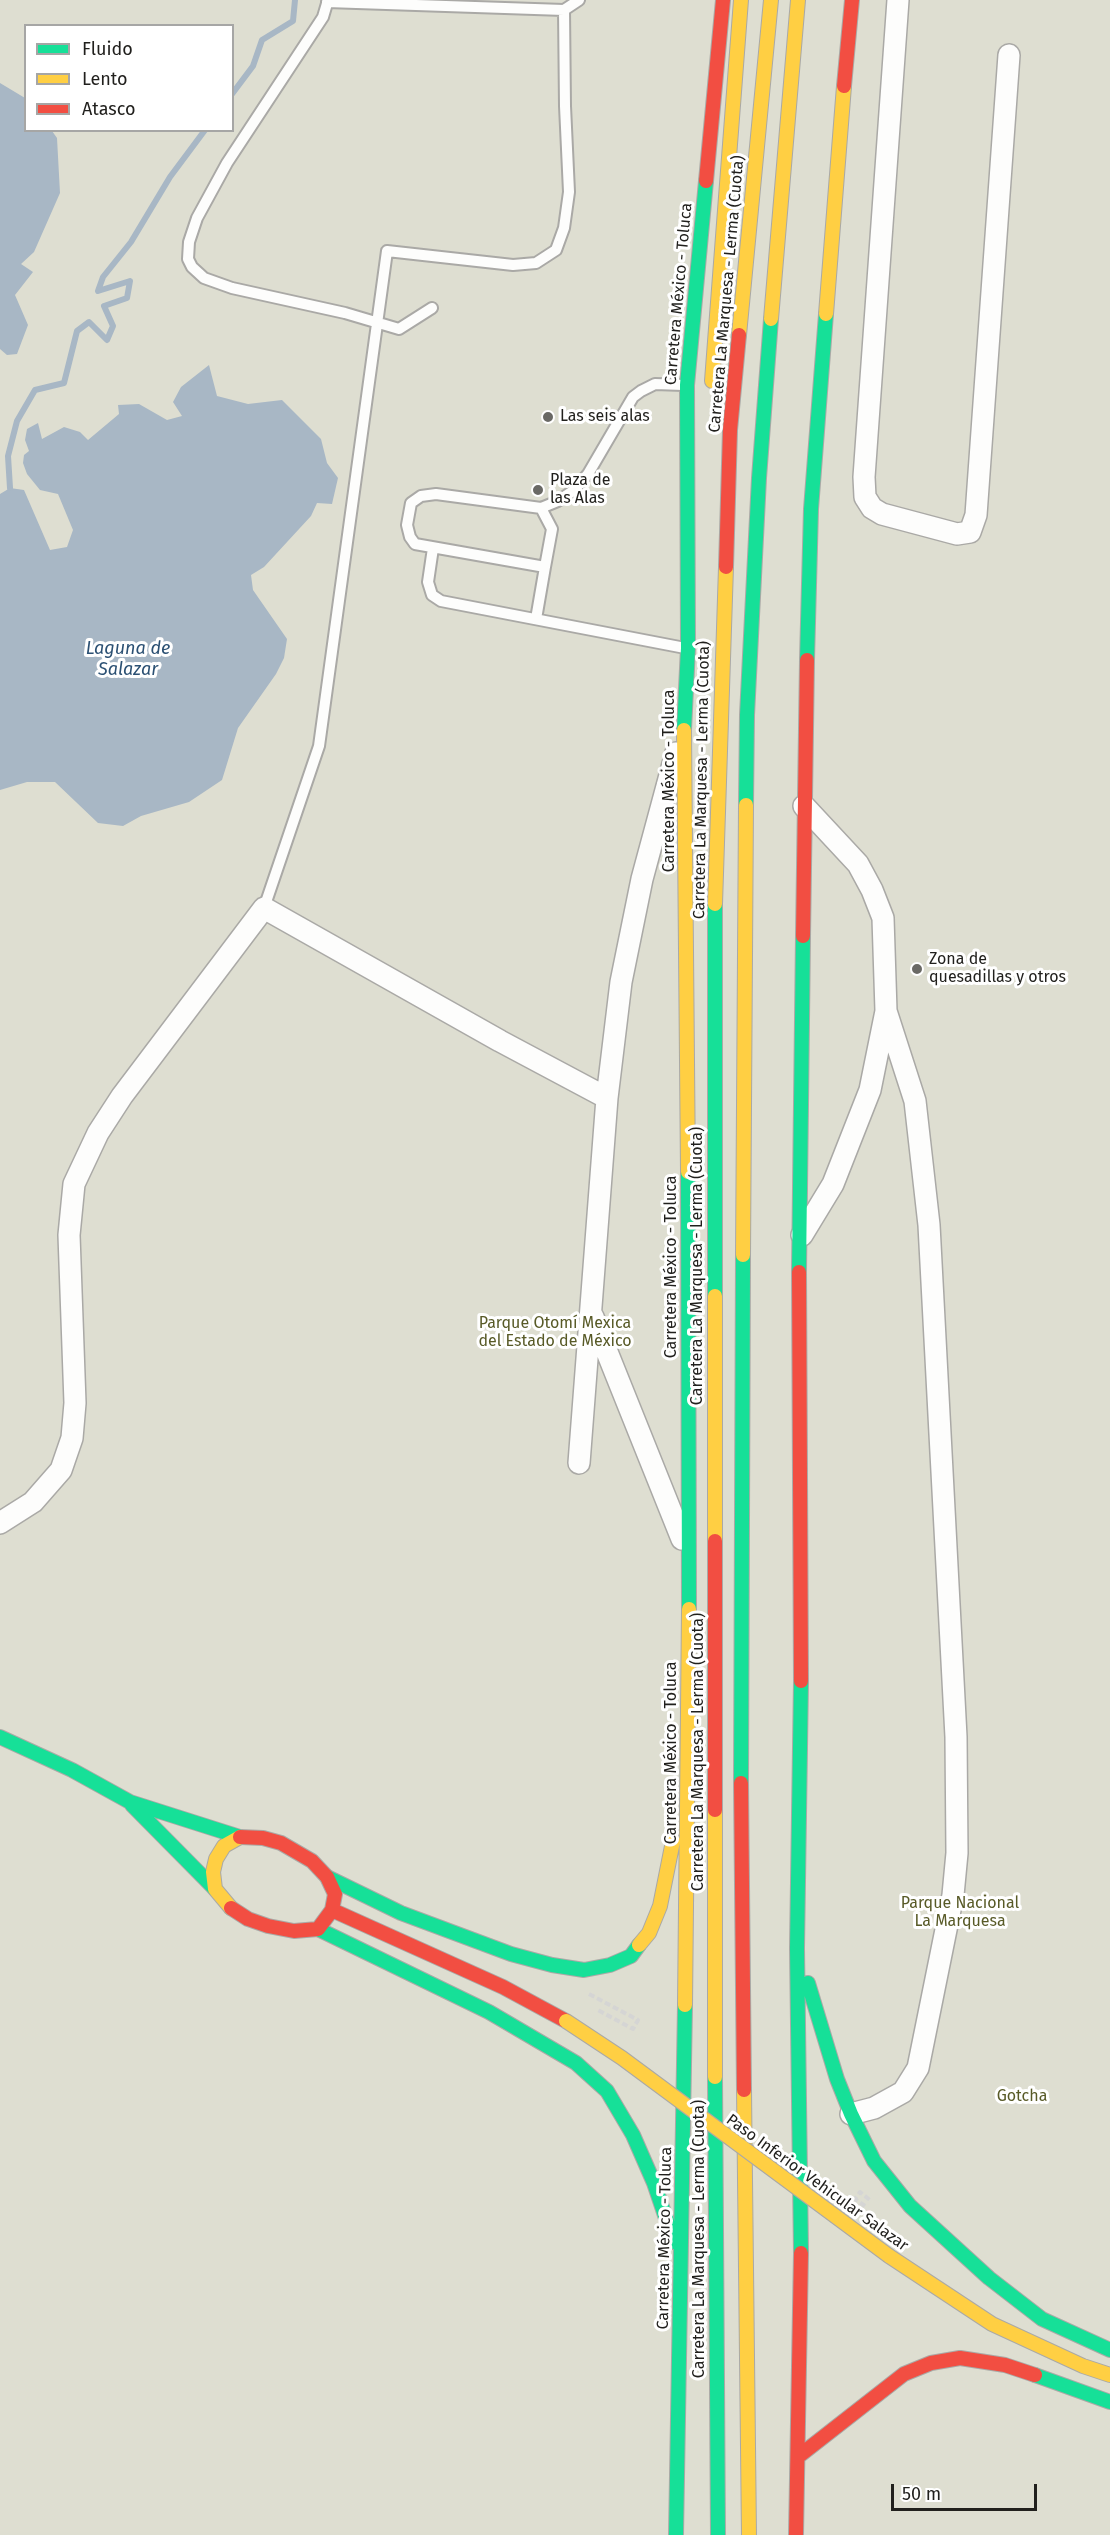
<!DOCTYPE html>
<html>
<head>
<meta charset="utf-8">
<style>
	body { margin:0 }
	#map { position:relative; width:1110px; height:2535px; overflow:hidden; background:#f1f0eb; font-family:"Fira Sans",sans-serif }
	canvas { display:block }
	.legend { position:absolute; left:24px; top:24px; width:210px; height:108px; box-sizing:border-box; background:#fff; border:2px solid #a6a6a5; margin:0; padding:8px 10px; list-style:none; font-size:18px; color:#21201d }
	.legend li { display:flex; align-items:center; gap:12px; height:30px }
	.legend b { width:30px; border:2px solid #a6a6a5 }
	.scale { position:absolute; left:891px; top:2484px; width:146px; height:27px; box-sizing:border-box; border:3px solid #21201d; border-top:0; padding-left:8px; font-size:18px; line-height:21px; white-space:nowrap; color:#21201d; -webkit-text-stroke:4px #fff; paint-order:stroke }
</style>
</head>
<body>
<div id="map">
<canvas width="1110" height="2535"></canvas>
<ul class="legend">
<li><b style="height:8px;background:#16e098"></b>Fluido</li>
<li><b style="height:8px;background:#ffcf43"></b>Lento</li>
<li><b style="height:8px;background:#f24e42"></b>Atasco</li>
</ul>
<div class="scale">50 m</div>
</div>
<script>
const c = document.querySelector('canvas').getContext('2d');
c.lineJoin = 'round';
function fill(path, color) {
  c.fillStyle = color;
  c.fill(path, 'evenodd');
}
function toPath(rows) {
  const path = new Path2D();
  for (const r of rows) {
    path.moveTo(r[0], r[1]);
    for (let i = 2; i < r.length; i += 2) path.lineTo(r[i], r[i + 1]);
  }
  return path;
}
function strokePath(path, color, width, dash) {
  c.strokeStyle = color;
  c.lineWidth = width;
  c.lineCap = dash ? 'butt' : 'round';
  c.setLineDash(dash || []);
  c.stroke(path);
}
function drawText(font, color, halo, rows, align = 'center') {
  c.font = font + ' "Fira Sans",sans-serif';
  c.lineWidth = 6;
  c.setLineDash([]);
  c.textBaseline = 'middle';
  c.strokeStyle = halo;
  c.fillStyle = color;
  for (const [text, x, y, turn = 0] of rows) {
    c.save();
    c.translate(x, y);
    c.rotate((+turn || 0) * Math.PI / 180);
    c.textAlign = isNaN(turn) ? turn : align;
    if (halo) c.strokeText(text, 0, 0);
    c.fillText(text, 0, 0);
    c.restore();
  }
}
fill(toPath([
	[0,0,1110,0,1110,2535,0,2535],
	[26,26,232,26,232,130,26,130]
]), '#deded1');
fill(toPath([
	[0,83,25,98,26,130,52,131,57,138,60,193,34,252,21,264,33,272,15,295,28,325,17,354,7,355,0,349],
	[209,365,217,396,248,404,282,400,321,439,327,463,338,478,332,504,317,503,311,516,264,567,251,575,253,590,287,639,284,658,276,674,238,728,222,780,189,802,141,816,123,826,98,823,55,782,27,782,0,790,0,494,10,488,24,490,50,550,67,547,73,530,58,494,40,490,27,474,23,463,24,455,29,451,25,440,27,429,38,423,42,439,64,427,80,432,88,440,119,414,118,405,139,404,167,420,182,416,173,402,181,387]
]), '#a8b7c5');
strokePath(toPath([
	[232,94,253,66,262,40,293,21,295,0],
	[10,488,8,456,17,421,35,390,64,383,77,331,89,322,107,340,113,326,104,306,127,298,130,281,98,291,103,277,131,242,170,177,205,130]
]), '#a8b7c5', 6);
const lane = toPath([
	[328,0,323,17,227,163,197,218,189,242,188,259,192,267,204,278,232,288,345,313,399,329,432,308],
	[327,2,564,10,579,0],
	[541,508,552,529,545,567],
	[433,548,428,582,432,595,441,601,685,648],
	[536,619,545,567,415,544,410,537,407,525,411,503,421,496,436,494,541,508,558,501,573,491,588,474,633,397,641,391,655,384,683,385],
	[264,908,319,746,387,251,513,265,536,263,556,250,564,228,569,192,565,106,564,10]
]);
const street = toPath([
	[898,0,864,477,865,497,872,508,882,514,957,534,970,532,976,515,1009,55],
	[804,806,858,864,872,890,883,918,886,1011,915,1101,929,1225,956,1737,957,1853,953,1895,918,2068,903,2092,874,2108,851,2114],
	[802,1235,833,1184,870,1090,886,1011],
	[593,1317,682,1539],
	[579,1463,607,1098,621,982,642,879,676,753],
	[0,1523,33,1502,61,1470,72,1438,75,1403,69,1235,74,1184,98,1133,122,1096,264,908,500,1041,607,1098]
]);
const fast = toPath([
	[807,660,811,509,826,314],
	[684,730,688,648,687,385,706,181],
	[746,805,747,715,759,478,771,319],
	[688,1172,689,1609],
	[799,1272,803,936],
	[715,1296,715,904],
	[801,1681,797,1948,801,2253],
	[0,1737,72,1770,130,1802,240,1837],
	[741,1783,743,1255],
	[132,1805,215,1889],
	[327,1877,401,1913,511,1954,552,1965,584,1970,610,1965,631,1956,639,1945],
	[318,1929,489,2012,576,2063,607,2091,633,2135,654,2183,674,2242],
	[808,1983,837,2079,851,2114,874,2161,910,2206,989,2278,1042,2319,1110,2350],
	[715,2077,718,2535],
	[1035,2375,1110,2402],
	[676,2535,685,2005]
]);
const slow = toPath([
	[826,314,844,86],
	[771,319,798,0],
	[739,335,771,0],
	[712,381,741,0],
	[684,730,688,1172],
	[715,904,726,567],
	[743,1255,746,805],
	[715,1296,715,1541],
	[715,1810,715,2077],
	[231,1908,215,1889,213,1872,216,1859,224,1846,240,1837],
	[639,1945,649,1933,660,1906,673,1841],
	[685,2005,689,1609],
	[744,2090,749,2535],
	[889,2256,992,2324,1083,2366,1110,2375]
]);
const jam = toPath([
	[844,86,852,0],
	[706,181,723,0],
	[726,567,730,430,739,335],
	[803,936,807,660],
	[799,1272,801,1681],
	[715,1541,715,1810],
	[741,1783,744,2090],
	[231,1908,248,1919,268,1926,294,1931,318,1929,332,1910,335,1894,327,1877,312,1861,281,1843,263,1838,240,1837],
	[332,1910,503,1987,566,2021],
	[799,2456,904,2374,931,2363,960,2358,1005,2365,1035,2375],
	[796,2535,801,2253]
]);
strokePath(lane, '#aaa9a6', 14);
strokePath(street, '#aaa9a6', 24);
strokePath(fast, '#aaa9a6', 16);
strokePath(slow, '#aaa9a6', 16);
strokePath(jam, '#aaa9a6', 16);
strokePath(toPath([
	[589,1994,638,2020,633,2029,596,2009],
	[865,2206,855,2199,860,2192,871,2201]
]), '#d5d5d4', 4, [6, 3]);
strokePath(lane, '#fdfdfc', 10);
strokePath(street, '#fdfdfc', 21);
strokePath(fast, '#16e098', 14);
strokePath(slow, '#ffcf43', 14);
strokePath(jam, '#f24e42', 14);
const slowBridge = toPath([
	[566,2021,622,2058,889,2256]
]);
strokePath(slowBridge, '#aaa9a6', 16, []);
strokePath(slowBridge, '#ffcf43', 14);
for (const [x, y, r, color] of [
	[548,417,6,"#6a6965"],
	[538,490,6,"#6a6965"],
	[917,969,6,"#6a6965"]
]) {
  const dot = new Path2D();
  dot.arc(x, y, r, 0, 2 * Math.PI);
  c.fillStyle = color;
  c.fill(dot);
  strokePath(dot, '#fff', 2);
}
drawText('16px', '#21201d', '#fff', [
	["Carretera México - Toluca",679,294,-85],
	["Carretera La Marquesa - Lerma (Cuota)",727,294,-85],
	["Carretera La Marquesa - Lerma (Cuota)",702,780,-89],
	["Carretera México - Toluca",670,781,-90],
	["Carretera La Marquesa - Lerma (Cuota)",698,1266,-90],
	["Carretera México - Toluca",672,1267,-90],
	["Carretera La Marquesa - Lerma (Cuota)",699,1752,-90],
	["Carretera México - Toluca",672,1753,-90],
	["Paso Inferior Vehicular Salazar",817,2183,36],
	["Carretera México - Toluca",665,2238,-89],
	["Carretera La Marquesa - Lerma (Cuota)",700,2239,-90]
]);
drawText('16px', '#21201d', '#fff', [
	["Las seis alas",560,417],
	["Plaza de",550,481],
	["las Alas",550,499],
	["Zona de",929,960],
	["quesadillas y otros",929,978]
], 'left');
drawText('16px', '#585a27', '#fff', [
	["Parque Otomí Mexica",555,1324],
	["del Estado de México",555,1342],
	["Parque Nacional",960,1904],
	["La Marquesa",960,1922],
	["Gotcha",1022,2097]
]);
drawText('italic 18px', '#2b5073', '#fff', [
	["Laguna de",128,649],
	["Salazar",128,670]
]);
</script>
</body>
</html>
